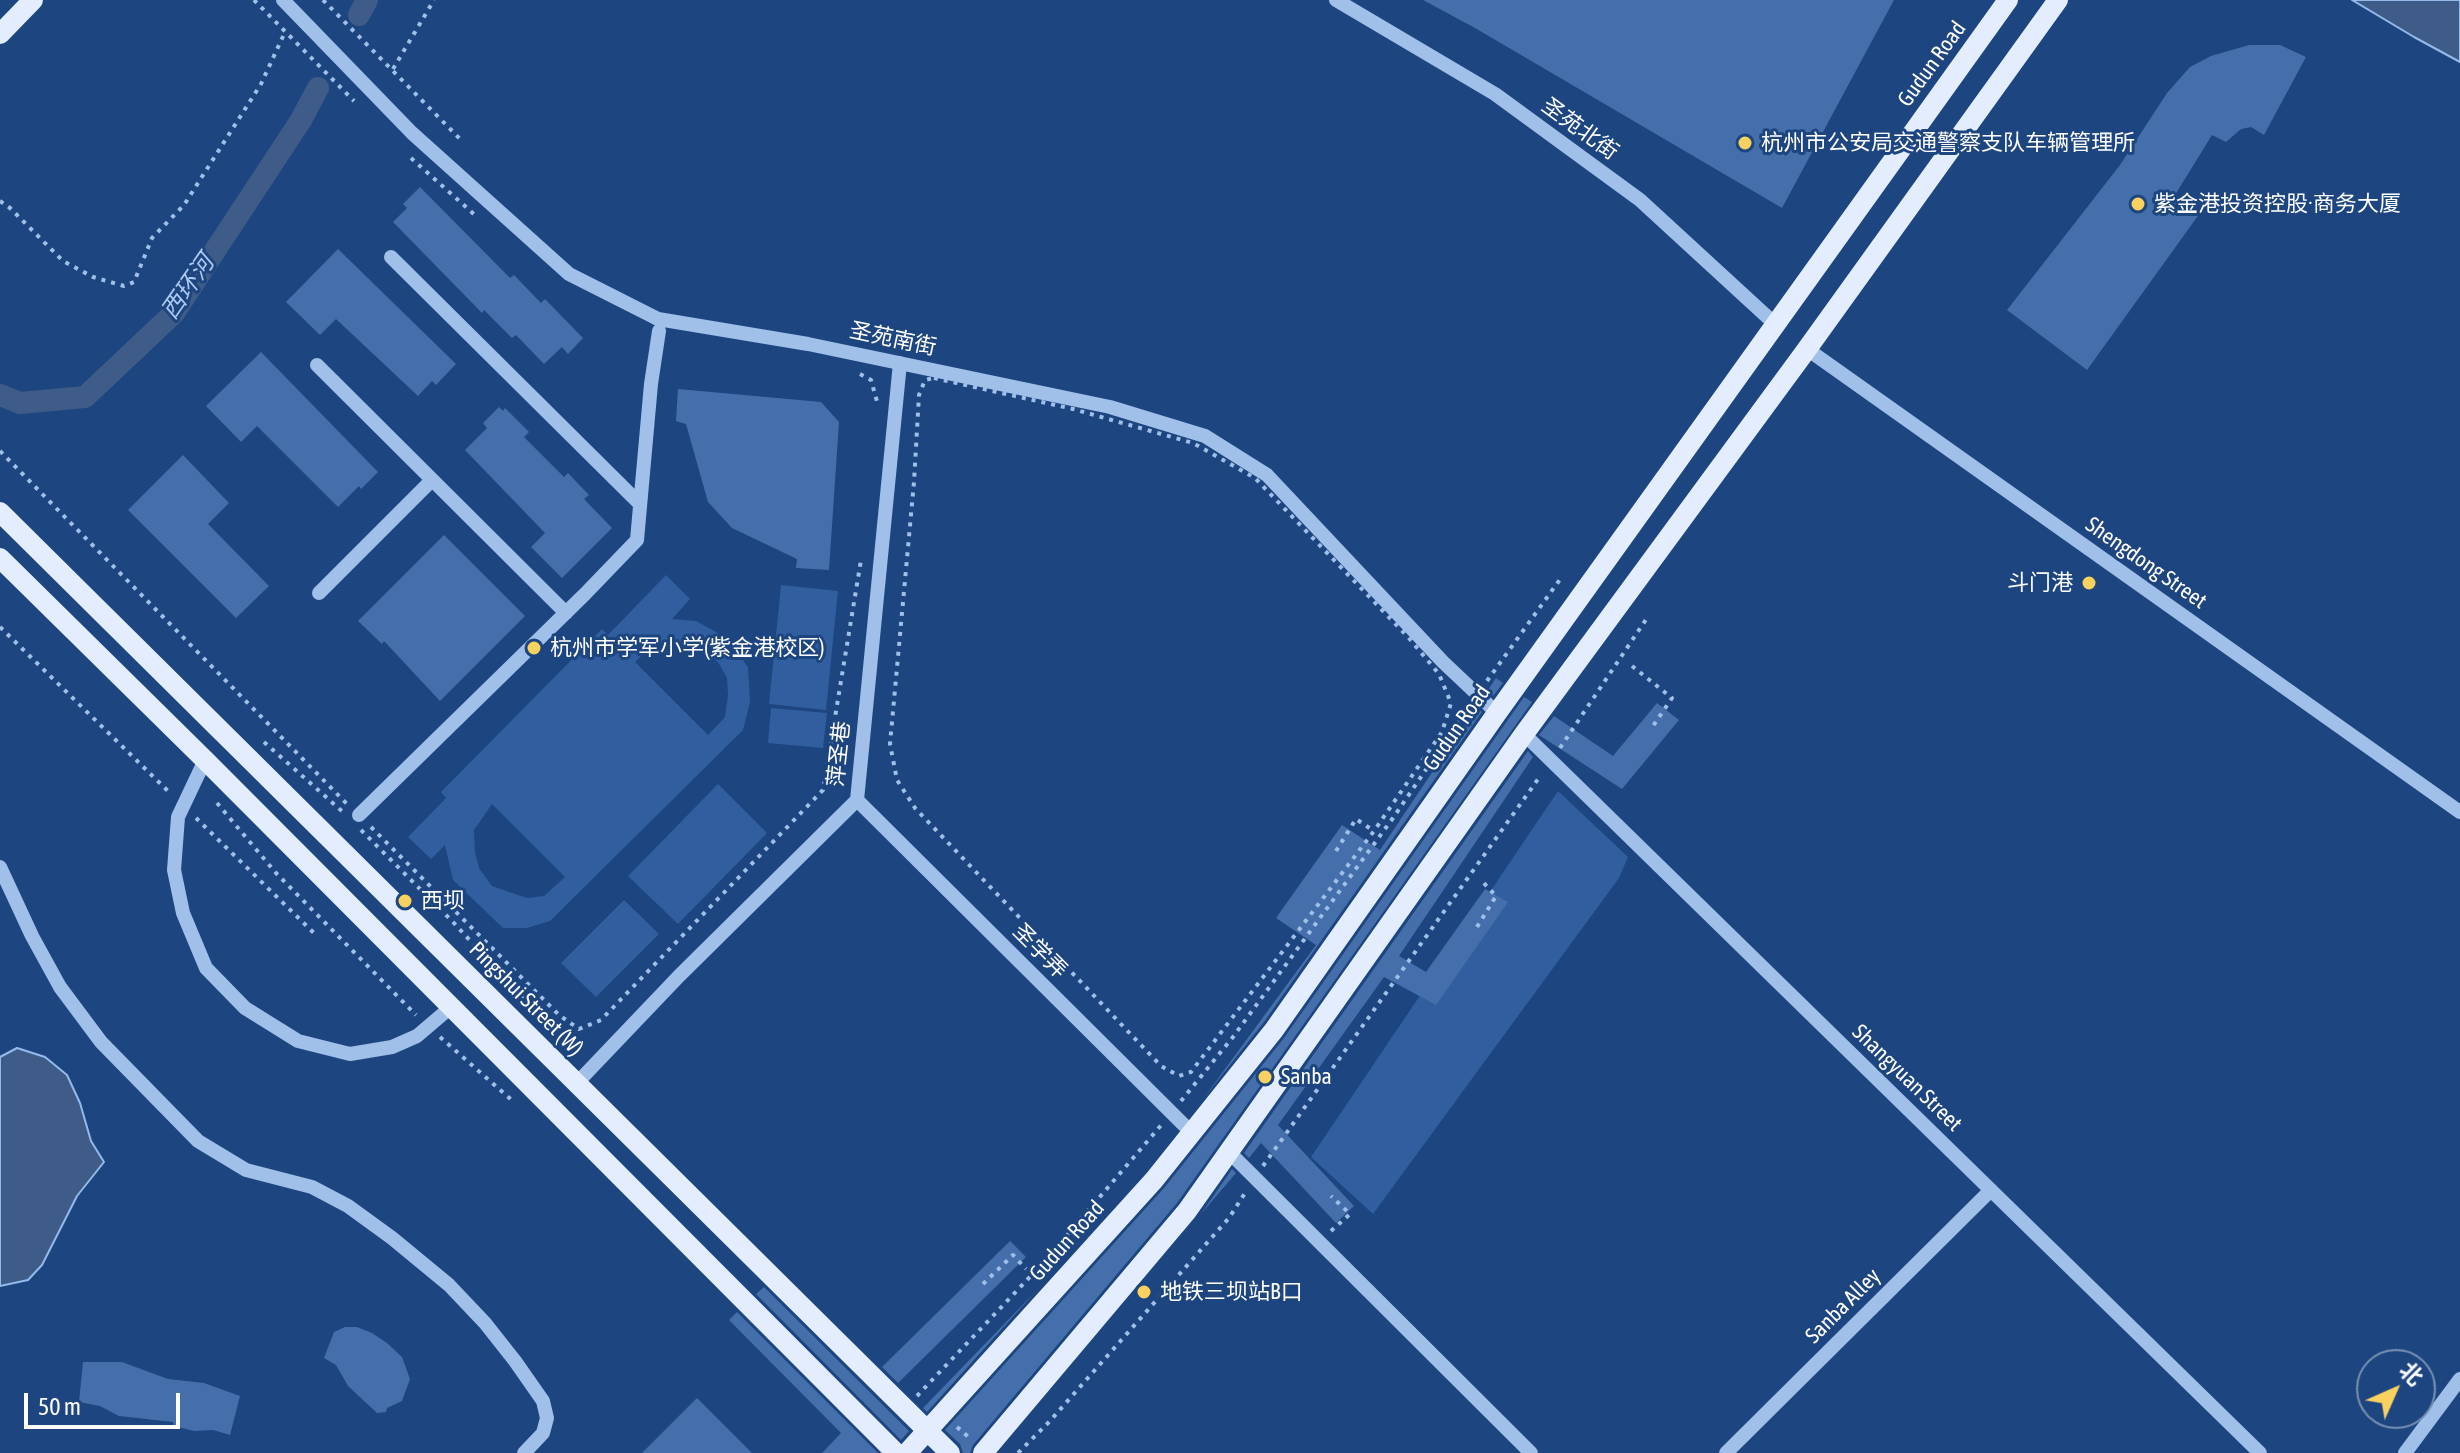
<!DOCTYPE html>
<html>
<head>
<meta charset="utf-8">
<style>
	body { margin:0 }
	#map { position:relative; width:2460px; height:1453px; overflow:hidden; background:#1d4580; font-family:"Asap Condensed","Noto Sans SC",sans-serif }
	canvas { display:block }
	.north { position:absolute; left:2356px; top:1349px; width:80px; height:80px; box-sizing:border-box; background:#1d4580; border:2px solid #778fb3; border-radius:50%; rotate:45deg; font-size:22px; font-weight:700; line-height:32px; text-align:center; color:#fff }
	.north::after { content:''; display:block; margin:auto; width:28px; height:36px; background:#f9d15e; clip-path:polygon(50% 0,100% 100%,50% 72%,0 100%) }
	.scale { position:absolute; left:24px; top:1393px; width:156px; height:36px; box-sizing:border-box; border:4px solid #fff; border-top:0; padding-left:10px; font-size:24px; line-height:28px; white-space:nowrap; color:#fff; -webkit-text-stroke:6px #1d4580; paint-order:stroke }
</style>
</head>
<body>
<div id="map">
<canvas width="2460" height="1453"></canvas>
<div class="north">北</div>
<div class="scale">50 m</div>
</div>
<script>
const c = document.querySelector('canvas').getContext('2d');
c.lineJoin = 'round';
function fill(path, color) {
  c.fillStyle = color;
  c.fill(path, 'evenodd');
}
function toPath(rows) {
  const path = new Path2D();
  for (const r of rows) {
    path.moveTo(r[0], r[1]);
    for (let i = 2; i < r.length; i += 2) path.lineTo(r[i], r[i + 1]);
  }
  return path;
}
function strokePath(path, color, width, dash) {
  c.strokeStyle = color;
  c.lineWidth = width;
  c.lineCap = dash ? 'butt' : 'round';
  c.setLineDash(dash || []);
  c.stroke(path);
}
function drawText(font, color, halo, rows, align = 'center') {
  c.font = font + ' "Asap Condensed","Noto Sans SC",sans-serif';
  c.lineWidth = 6;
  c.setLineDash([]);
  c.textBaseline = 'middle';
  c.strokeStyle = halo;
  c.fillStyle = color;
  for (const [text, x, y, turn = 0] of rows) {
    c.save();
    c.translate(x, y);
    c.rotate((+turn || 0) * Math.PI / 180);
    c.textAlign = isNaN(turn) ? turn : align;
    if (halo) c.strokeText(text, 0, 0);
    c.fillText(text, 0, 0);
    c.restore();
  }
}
fill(toPath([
	[666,575,690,599,672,619,696,621,727,638,748,667,750,702,743,730,550,921,527,928,503,928,453,880,445,845,431,859,408,837,446,798,441,792,602,629,608,635],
	[679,641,701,649,718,662,727,678,728,695,725,717,708,735,635,662,650,647],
	[492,804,565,877,544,896,527,898,492,886,479,868,475,852,474,830],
	[781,585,838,591,826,710,769,704],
	[771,708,827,713,823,748,768,743],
	[718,784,767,833,678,924,628,876],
	[1558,791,1628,857,1619,878,1373,1214,1311,1157],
	[624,900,659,934,596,997,561,963]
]), '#305e9e');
const water = toPath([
	[2352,0,2460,0,2460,62,2414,37,2352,0],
	[17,1048,45,1057,67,1075,80,1103,91,1141,104,1162,77,1196,42,1265,28,1280,0,1286,0,1057,17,1048]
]);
fill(water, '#3e5c87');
strokePath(water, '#94baeb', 2);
strokePath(toPath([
	[359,15,367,0],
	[0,395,20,403,85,397,174,313,301,120,318,88]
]), '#3e5c87', 22);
fill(toPath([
	[1423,0,1894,0,1782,208,1475,28],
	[2249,45,2280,45,2306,57,2264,135,2251,127,2241,129,2226,142,2212,135,2175,195,2200,213,2087,370,2007,310,2120,165,2167,93,2190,67,2211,56],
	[420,187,510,278,514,275,541,303,545,299,583,338,568,354,562,347,544,364,516,335,512,338,484,310,482,313,393,222,407,208,403,204],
	[338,249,456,364,436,385,432,381,418,396,336,319,320,335,286,302],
	[261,352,378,472,361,489,359,486,338,507,257,426,241,442,206,406],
	[678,389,821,402,839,422,829,570,796,568,797,559,732,528,708,502,686,424,676,421],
	[499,407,503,411,505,408,529,432,524,437,564,477,568,473,589,495,584,499,612,528,562,578,531,547,545,533,465,450,487,428,483,423],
	[183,455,229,503,208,524,269,586,236,618,128,510],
	[444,535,525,616,440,701,384,641,382,644,358,621],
	[1496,678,1503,683,1493,696,1488,690],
	[1524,697,1532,702,1177,1203,973,1445,970,1453,963,1453,960,1444,945,1430,1164,1188,1284,1038],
	[1657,703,1679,720,1622,789,1539,735,1554,716,1613,756],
	[1476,707,1482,712,1264,1022,1203,1099,1316,945,1276,918,1342,825,1380,850],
	[1528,751,1533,757,1399,956,1426,972,1485,889,1508,902,1436,1005,1384,977,1278,1125,1354,1206,1336,1223,1261,1143,1249,1158,1244,1153],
	[1232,1169,1236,1173,1201,1214],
	[1010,1241,1026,1257,898,1383,882,1367],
	[764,1287,909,1431,901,1440,756,1294],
	[1038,1289,927,1412,923,1408],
	[737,1312,878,1453,822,1453,841,1433,729,1320],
	[345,1327,357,1327,372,1333,387,1343,402,1357,410,1379,402,1401,387,1408,386,1412,377,1413,348,1386,336,1365,324,1358,334,1332],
	[83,1362,122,1362,168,1379,204,1383,240,1396,230,1435,213,1430,194,1431,174,1426,173,1422,119,1416,100,1406,79,1402],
	[697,1398,752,1453,642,1453]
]), '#456faa');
strokePath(toPath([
	[254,0,354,101],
	[323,0,463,142],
	[393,69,434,0],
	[411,158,476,216],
	[0,201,10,208,63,261,93,277,124,286,134,282,152,238,184,205,261,84,285,32],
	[860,374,871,380,878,405],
	[934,378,1073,409,1193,443,1255,478,1408,637,1439,674,1451,703,1442,732,1374,831,1191,1072,1179,1076,1161,1066,915,808,897,780,890,744,914,482,919,395,925,380,934,378],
	[0,451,347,804],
	[0,627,170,793],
	[1632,666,1672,698,1653,726],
	[1487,681,1561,578],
	[264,742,344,813],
	[1560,748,1647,618],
	[217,803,276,873,416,1015],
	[196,818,317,936],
	[371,827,559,1015,579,1029,601,1020,823,790,861,560],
	[361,830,453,922,530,1006],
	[1336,851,1356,819,1374,831],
	[1477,927,1496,896,1481,880],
	[440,1037,515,1103],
	[1181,1101,1233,1037,1393,818,1468,708],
	[1263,1166,1541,775],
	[1331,1231,1350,1214,1331,1196],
	[983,1284,1013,1255,1026,1269],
	[917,1396,1045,1261,1163,1123],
	[957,1427,972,1440],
	[1018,1453,1050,1421,1229,1218,1245,1193]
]), '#a0bfe9', 4, [4, 6]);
strokePath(toPath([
	[283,0,412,133,569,274,658,319,808,344,1110,407,1205,436,1267,475,1443,662,1497,713],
	[1336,0,1495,94,1640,200,1775,324],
	[391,257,640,504],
	[1807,349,2460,812],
	[317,365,566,613],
	[319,593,432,480],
	[1524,734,2260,1453],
	[205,760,178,817,174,870,183,913,206,968,245,1008,298,1041,350,1054,392,1047,417,1036,451,1007],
	[857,800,1192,1133],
	[359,815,585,594,637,540,651,384,659,331],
	[0,867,32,936,60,987,101,1042,198,1141,246,1170,312,1187,348,1206,392,1238,449,1285,485,1323,515,1361,543,1401,547,1418,543,1433,524,1453],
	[576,1084,679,976,857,800,900,363],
	[1229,1152,1531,1453],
	[1726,1453,1991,1190],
	[2405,1453,2460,1379]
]), '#a0bfe9', 14);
strokePath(toPath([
	[0,34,33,0],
	[0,512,950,1453],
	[0,558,205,760,896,1453],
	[907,1453,1154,1180,1274,1030,1497,713,2008,0],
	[983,1453,1187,1211,1524,734,1807,349,2058,0]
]), '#e3edfe', 20);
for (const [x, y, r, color] of [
	[1745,143,8,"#f9d15e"],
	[2138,204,8,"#f9d15e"],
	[2089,583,8,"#f9d15e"],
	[534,648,8,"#f9d15e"],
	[405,901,8,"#f9d15e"],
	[1265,1077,8,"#f9d15e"],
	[1144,1292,8,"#f9d15e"]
]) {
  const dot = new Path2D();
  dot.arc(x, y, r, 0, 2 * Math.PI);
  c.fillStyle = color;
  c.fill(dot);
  strokePath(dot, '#1d4580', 3);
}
drawText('22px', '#fff', '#1d4580', [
	["Gudun Road",1932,64,-54],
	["圣苑北街",1580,129,36],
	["圣苑南街",893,339,12],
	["Shengdong Street",2146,563,35],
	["Gudun Road",1457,728,-55],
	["萍圣巷",839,754,-84],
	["圣学弄",1040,951,45],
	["Pingshui Street (W)",526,999,45],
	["Shangyuan Street",1907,1078,44],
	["Gudun Road",1067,1241,-48],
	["Sanba Alley",1843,1306,-45]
]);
drawText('22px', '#fff', '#1d4580', [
	["杭州市公安局交通警察支队车辆管理所",1761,143],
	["紫金港投资控股·商务大厦",2154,204],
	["斗门港",2073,583,"right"],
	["杭州市学军小学(紫金港校区)",550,648],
	["西坝",421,901],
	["Sanba",1281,1077],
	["地铁三坝站B口",1160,1292]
], 'left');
drawText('italic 24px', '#acc9f1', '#1d4580', [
	["西环河",188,287,-55]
]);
</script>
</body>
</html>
